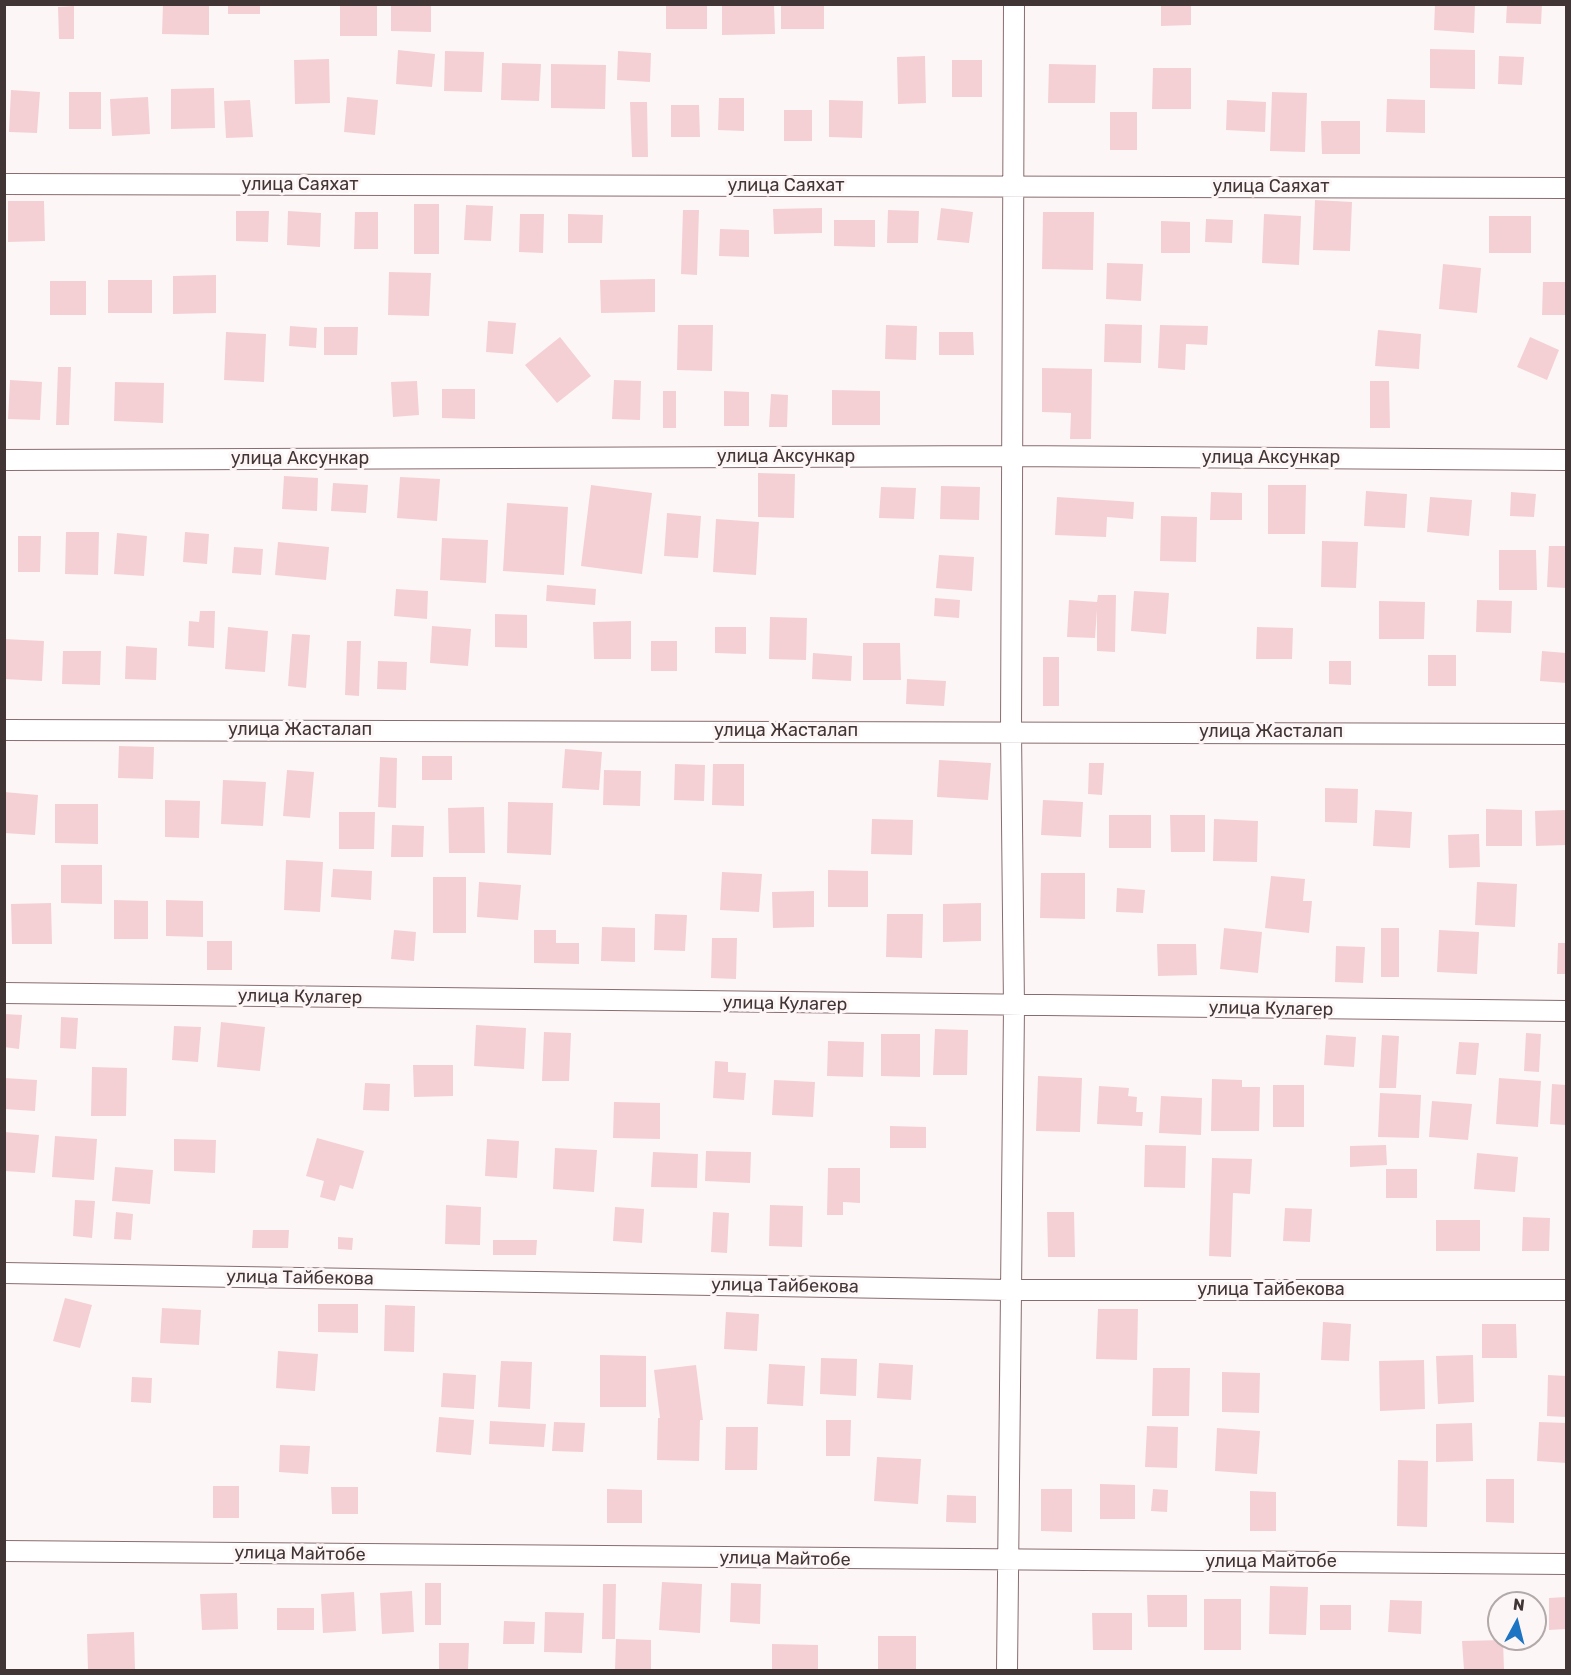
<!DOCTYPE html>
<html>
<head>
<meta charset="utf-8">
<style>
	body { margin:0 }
	#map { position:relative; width:1571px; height:1675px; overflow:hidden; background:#fdf6f6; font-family:Rubik,sans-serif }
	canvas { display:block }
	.frame { position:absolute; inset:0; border:6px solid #423536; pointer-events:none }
	.north { position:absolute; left:1487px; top:1591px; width:60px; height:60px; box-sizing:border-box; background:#fdf6f6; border:2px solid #b2a9a9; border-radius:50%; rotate:7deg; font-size:16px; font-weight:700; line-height:24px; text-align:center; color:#423536 }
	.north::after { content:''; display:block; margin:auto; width:21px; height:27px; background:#1d74c2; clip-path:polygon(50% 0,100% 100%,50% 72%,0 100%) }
</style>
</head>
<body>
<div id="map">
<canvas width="1571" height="1675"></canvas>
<div class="frame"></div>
<div class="north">N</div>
</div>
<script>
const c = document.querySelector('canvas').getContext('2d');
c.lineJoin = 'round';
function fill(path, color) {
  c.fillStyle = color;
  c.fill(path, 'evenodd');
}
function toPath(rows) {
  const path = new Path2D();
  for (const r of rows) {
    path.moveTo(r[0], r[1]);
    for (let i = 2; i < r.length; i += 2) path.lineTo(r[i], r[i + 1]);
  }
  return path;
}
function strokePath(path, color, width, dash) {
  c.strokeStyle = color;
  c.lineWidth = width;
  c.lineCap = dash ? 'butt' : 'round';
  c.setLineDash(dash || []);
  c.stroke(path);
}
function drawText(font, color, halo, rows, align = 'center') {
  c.font = font + ' Rubik,sans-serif';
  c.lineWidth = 6;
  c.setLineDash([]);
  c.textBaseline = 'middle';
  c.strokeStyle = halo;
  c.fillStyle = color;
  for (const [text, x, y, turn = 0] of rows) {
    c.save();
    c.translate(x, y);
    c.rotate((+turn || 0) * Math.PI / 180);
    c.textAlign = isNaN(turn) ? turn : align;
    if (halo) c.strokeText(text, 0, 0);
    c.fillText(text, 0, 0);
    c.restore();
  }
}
fill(toPath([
	[163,4,209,4,209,35,162,34],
	[228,4,260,4,260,14,228,14],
	[340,4,377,4,377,36,340,36],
	[391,4,431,4,431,32,391,31],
	[666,4,707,4,707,29,666,29],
	[722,4,774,4,775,34,722,35],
	[1161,4,1191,4,1191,25,1161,26],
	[1435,4,1475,4,1474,33,1434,30],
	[1507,4,1542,4,1541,24,1506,23],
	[781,5,824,5,824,29,781,29],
	[74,6,74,39,59,39,58,7],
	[1430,49,1475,50,1475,89,1430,88],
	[398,50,435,54,432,87,396,84],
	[445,51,484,52,482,92,444,91],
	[618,51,651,53,650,82,617,80],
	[925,56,926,103,898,104,897,57],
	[1499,56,1524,57,1522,85,1498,84],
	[329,59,330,103,295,104,294,60],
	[952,60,982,60,982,97,952,97],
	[502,63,541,64,539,101,501,100],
	[551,64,606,65,605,109,551,108],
	[1049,64,1096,65,1095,103,1048,103],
	[1153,68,1191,68,1191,109,1152,109],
	[214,88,215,128,171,129,171,89],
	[11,90,40,92,37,133,9,132],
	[69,92,101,92,101,129,69,129],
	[1272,92,1307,93,1305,152,1270,151],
	[148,97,150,134,112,136,110,99],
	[347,97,378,100,375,135,344,132],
	[719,98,744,98,744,131,718,130],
	[1387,99,1425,100,1425,133,1386,132],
	[250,100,253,137,226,138,224,101],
	[829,100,863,101,862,138,829,137],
	[1227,100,1266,102,1265,132,1226,130],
	[630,102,647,102,648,157,632,157],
	[671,105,699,105,700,137,671,137],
	[784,110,812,110,812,141,784,141],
	[1110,112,1137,112,1137,150,1110,150],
	[1321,121,1360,121,1360,154,1322,154],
	[1315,200,1352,202,1350,251,1313,250],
	[8,201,44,201,45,241,8,242],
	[414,204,439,204,439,254,414,254],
	[466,205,493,206,491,241,464,240],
	[822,208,822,233,774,234,773,209],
	[941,208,973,212,969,243,937,240],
	[683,210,699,210,697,275,681,274],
	[888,210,919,211,918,243,887,243],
	[236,211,269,211,268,242,236,241],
	[288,211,321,213,320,247,287,245],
	[355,212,378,212,378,249,354,249],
	[1043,212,1094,212,1093,270,1042,269],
	[520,214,544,214,543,253,519,252],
	[568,214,603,215,602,243,568,243],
	[1264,214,1301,216,1299,265,1262,263],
	[1489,216,1531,216,1531,253,1489,253],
	[1206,219,1233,220,1232,243,1205,242],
	[834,220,875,220,875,247,834,246],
	[1161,221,1190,222,1190,253,1161,253],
	[720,229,749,230,749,257,719,256],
	[1107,263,1143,264,1141,301,1106,299],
	[1443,264,1481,268,1477,313,1439,309],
	[389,272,431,273,429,316,388,315],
	[216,275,216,313,173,314,173,276],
	[655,279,655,312,601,313,600,280],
	[108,280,152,280,152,313,108,313],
	[50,281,86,281,86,315,50,315],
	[1543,282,1566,282,1566,315,1542,315],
	[488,321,516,323,513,354,486,352],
	[1105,324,1142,325,1141,363,1104,362],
	[678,325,713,325,712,371,677,370],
	[886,325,917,326,916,360,885,359],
	[1160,325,1208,326,1207,345,1186,344,1185,370,1158,368],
	[290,326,317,328,316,348,289,346],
	[324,327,358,327,357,355,324,355],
	[1378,330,1421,334,1419,369,1375,366],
	[226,332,266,334,264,382,224,380],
	[939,332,973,332,974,355,939,355],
	[560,337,591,376,557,403,525,365],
	[1530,337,1559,350,1547,380,1517,367],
	[58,367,71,367,69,425,56,425],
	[1042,368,1092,369,1091,439,1070,439,1071,413,1042,412],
	[10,380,42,382,40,420,8,419],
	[614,380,641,381,640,420,612,419],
	[417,381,419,415,393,417,391,382],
	[1370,381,1389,381,1390,428,1370,428],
	[115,382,164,383,163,423,114,421],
	[442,389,475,389,475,419,442,418],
	[832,390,880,391,880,425,832,425],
	[663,391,676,391,676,428,663,428],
	[724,391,749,392,749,426,724,426],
	[771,394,788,395,787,427,769,427],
	[758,473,795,474,794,518,758,517],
	[284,476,318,478,317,511,282,509],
	[400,477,440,479,437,521,397,518],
	[333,483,368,485,366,513,331,511],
	[591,485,652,493,642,574,581,566],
	[1268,485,1306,485,1305,534,1268,534],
	[941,486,980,487,979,520,940,519],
	[881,487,916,488,914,519,879,518],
	[1366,491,1407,494,1405,528,1364,526],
	[1211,492,1242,493,1242,520,1210,520],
	[1511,492,1536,494,1534,517,1510,516],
	[1057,497,1134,502,1133,519,1107,517,1106,537,1055,535],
	[1430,497,1472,500,1469,536,1427,532],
	[507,503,568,507,564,575,503,571],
	[667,513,701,516,698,558,664,556],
	[1161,516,1197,517,1196,562,1160,561],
	[716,519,759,522,756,575,713,572],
	[66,532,99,532,98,575,65,574],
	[185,532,209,534,207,564,183,562],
	[117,533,147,536,144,576,114,574],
	[18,536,41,536,40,572,18,572],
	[442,538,488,540,486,583,440,580],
	[1322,541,1358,542,1356,588,1321,587],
	[278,542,329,547,326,580,275,575],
	[1549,546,1566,546,1566,588,1547,587],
	[234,547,263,549,261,575,232,573],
	[1499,550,1536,550,1537,590,1499,590],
	[939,555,974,557,972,591,936,588],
	[547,585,596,589,595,605,546,601],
	[396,589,428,591,427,619,394,616],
	[1134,591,1169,593,1166,634,1131,631],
	[1098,595,1116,595,1115,652,1097,651,1097,610,1095,638,1067,637,1069,600,1097,602],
	[935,598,960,600,959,618,934,616],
	[1477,600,1512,601,1511,633,1476,632],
	[1379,601,1425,602,1424,639,1379,639],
	[200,611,215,611,214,648,188,646,189,621,199,622],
	[495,614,527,615,527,648,495,647],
	[770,617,807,618,806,660,769,659],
	[631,621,631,659,594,659,593,622],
	[432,626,471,629,468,666,430,663],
	[228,627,268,631,265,672,225,669],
	[715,627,746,627,746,654,715,653],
	[1257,627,1293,628,1292,659,1256,659],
	[292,634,310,635,306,688,288,686],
	[4,639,44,641,42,681,4,679],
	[347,641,361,641,359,696,345,695],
	[651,641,677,641,677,671,651,671],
	[863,643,900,643,901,680,863,680],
	[126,646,157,648,156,680,125,679],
	[63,651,101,651,100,685,62,684],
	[1542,651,1566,653,1566,683,1540,681],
	[813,653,852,656,851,681,812,679],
	[1428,655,1456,655,1456,686,1428,686],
	[1043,657,1059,657,1059,706,1043,706],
	[378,661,407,662,406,690,377,689],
	[1329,661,1351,661,1351,685,1329,684],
	[907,679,946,681,944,706,906,704],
	[119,746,154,747,153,779,118,778],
	[565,749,602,752,599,790,562,788],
	[422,756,452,756,452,780,422,780],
	[380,757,397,758,396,808,378,807],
	[939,760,991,763,988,800,937,797],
	[1089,763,1104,763,1102,795,1088,794],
	[675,764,705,765,704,801,674,800],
	[713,764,744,764,744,806,712,805],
	[287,770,314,772,310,818,283,816],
	[604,770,641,771,640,806,603,805],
	[223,780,266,782,263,826,221,824],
	[1325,788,1358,789,1357,823,1325,822],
	[4,792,38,795,35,835,4,833],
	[165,800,200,801,199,838,165,837],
	[1043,800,1083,802,1081,837,1041,835],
	[508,802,553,803,551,855,507,853],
	[55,804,98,804,98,844,55,843],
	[484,807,485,853,449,853,448,808],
	[1486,809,1522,810,1522,846,1486,846],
	[1375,810,1412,812,1410,848,1373,846],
	[1566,810,1566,845,1536,846,1535,811],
	[339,812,375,812,374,849,339,849],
	[1109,815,1151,815,1151,848,1109,848],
	[1170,815,1205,815,1205,852,1171,852],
	[872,819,913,820,912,855,871,854],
	[1214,819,1258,821,1257,862,1213,861],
	[392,825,424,826,423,857,391,857],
	[1479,834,1480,867,1449,868,1448,835],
	[286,860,323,862,320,912,284,910],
	[61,865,102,865,102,904,61,903],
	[333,869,372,871,371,900,331,897],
	[828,870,868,871,868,907,828,907],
	[722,872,762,874,759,912,720,910],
	[1041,873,1085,873,1085,919,1040,918],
	[1271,876,1305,879,1303,901,1312,901,1309,933,1265,928],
	[433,877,466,877,466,933,433,933],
	[479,882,521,885,518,920,477,917],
	[1477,882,1517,884,1515,927,1475,925],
	[1117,888,1145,890,1143,913,1116,912],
	[814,891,814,927,773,928,772,892],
	[114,900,148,901,148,939,114,939],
	[166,900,203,901,203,937,166,936],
	[51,903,52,944,12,944,11,904],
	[981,903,981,941,943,942,943,904],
	[655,914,687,915,685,951,654,950],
	[887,914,923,914,922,958,886,957],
	[602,927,635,928,635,962,601,961],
	[1224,928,1262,932,1258,973,1220,969],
	[1381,928,1399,928,1399,977,1381,977],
	[394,930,416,932,414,961,391,959],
	[534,930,556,930,556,943,579,943,579,964,534,963],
	[1439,930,1479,932,1477,974,1437,972],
	[712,938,737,938,736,979,711,978],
	[207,941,232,941,232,970,207,970],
	[1558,943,1566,943,1566,974,1557,974],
	[1157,944,1196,944,1197,975,1158,976],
	[1336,946,1365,947,1363,983,1335,982],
	[4,1014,22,1015,19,1049,4,1047],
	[61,1017,78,1018,76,1049,60,1048],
	[221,1022,265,1027,260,1071,217,1067],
	[476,1025,526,1028,524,1069,474,1066],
	[174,1026,201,1027,198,1062,172,1060],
	[935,1029,968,1030,967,1075,933,1075],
	[544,1032,571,1033,569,1081,542,1081],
	[1526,1033,1541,1034,1539,1072,1524,1071],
	[881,1034,920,1034,920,1077,881,1076],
	[1326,1035,1356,1037,1354,1067,1324,1065],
	[1382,1035,1399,1036,1396,1088,1379,1088],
	[828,1041,864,1042,863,1077,827,1076],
	[1459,1042,1479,1043,1476,1075,1456,1074],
	[715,1061,728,1062,728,1072,746,1073,744,1100,713,1098],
	[413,1065,453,1065,453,1096,414,1097],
	[92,1067,127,1068,126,1116,91,1116],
	[1038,1076,1082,1078,1080,1132,1036,1131],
	[4,1078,37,1080,35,1111,4,1109],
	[1499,1078,1541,1081,1538,1127,1496,1124],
	[1212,1079,1242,1080,1242,1087,1260,1087,1259,1131,1211,1131],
	[774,1080,815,1082,813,1117,772,1115],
	[365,1083,390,1084,389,1111,363,1110],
	[1552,1084,1566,1085,1566,1125,1550,1124],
	[1273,1085,1304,1085,1304,1127,1273,1127],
	[1099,1086,1129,1088,1128,1096,1137,1097,1136,1112,1143,1112,1142,1126,1097,1124],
	[1380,1093,1421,1095,1419,1138,1378,1137],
	[1161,1096,1202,1098,1201,1135,1159,1133],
	[1432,1101,1472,1104,1468,1140,1429,1137],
	[614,1102,660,1103,660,1139,613,1138],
	[890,1126,926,1127,926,1148,890,1148],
	[4,1132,39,1135,35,1173,4,1171],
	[55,1136,97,1139,94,1180,52,1177],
	[317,1138,364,1151,353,1189,340,1185,335,1201,320,1197,324,1181,306,1176],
	[174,1139,216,1140,215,1173,174,1171],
	[487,1139,519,1141,517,1178,485,1176],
	[1145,1145,1186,1146,1185,1188,1144,1187],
	[1386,1145,1387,1165,1350,1167,1350,1146],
	[555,1148,597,1150,594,1192,553,1189],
	[706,1151,751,1152,750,1183,705,1181],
	[653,1152,698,1154,697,1188,651,1187],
	[1477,1153,1518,1157,1515,1192,1474,1189],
	[1212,1158,1252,1159,1250,1194,1233,1193,1231,1257,1209,1256],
	[115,1167,153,1170,150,1204,112,1201],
	[828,1168,860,1168,860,1203,843,1202,843,1215,827,1215],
	[1386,1169,1417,1169,1417,1198,1386,1198],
	[75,1200,95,1201,92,1238,73,1236],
	[446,1205,481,1207,480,1245,445,1244],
	[770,1205,803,1206,802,1247,769,1246],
	[615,1207,644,1209,642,1243,613,1241],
	[1285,1208,1312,1209,1310,1242,1283,1241],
	[116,1212,133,1214,131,1240,114,1239],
	[713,1212,729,1213,727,1253,711,1252],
	[1047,1212,1074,1212,1075,1257,1048,1257],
	[1523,1217,1550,1218,1549,1251,1522,1251],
	[1436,1220,1480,1220,1480,1251,1436,1251],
	[253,1230,289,1230,288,1248,252,1248],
	[338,1237,353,1238,352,1250,338,1249],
	[493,1240,537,1240,536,1255,493,1255],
	[65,1298,92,1305,80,1348,53,1341],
	[318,1304,358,1304,358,1333,318,1332],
	[385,1305,415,1306,414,1352,384,1351],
	[162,1308,201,1310,199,1345,160,1343],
	[1098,1309,1138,1309,1137,1360,1096,1359],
	[726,1312,759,1314,757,1351,724,1349],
	[1323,1322,1351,1324,1349,1361,1321,1360],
	[1482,1324,1516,1324,1517,1358,1482,1358],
	[278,1351,318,1354,315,1391,276,1388],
	[600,1355,646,1356,646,1407,600,1407],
	[1473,1355,1474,1402,1438,1404,1436,1356],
	[821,1358,857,1359,856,1396,820,1394],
	[1424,1360,1425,1409,1380,1411,1379,1361],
	[501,1361,532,1362,530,1409,498,1407],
	[879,1363,913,1365,911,1400,877,1398],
	[769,1364,805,1366,803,1406,767,1404],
	[696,1365,703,1420,700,1420,699,1461,657,1460,658,1418,660,1418,654,1370],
	[1153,1368,1190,1368,1189,1416,1152,1416],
	[1222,1372,1260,1373,1259,1413,1222,1412],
	[443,1373,476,1375,474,1409,441,1407],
	[1548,1375,1566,1376,1566,1417,1547,1416],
	[132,1377,152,1378,151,1403,131,1402],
	[439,1417,474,1420,471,1455,436,1452],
	[826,1420,851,1420,850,1456,826,1456],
	[490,1421,546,1424,544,1447,489,1444],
	[554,1422,585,1423,583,1452,552,1451],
	[1539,1422,1566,1423,1566,1463,1537,1461],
	[1472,1423,1473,1461,1436,1462,1436,1424],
	[1147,1426,1178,1427,1177,1468,1145,1467],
	[726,1427,758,1427,757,1470,725,1470],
	[1217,1428,1260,1431,1257,1474,1215,1471],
	[280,1445,310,1446,308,1474,279,1472],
	[877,1457,921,1459,918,1504,874,1501],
	[1398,1460,1428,1461,1427,1527,1397,1526],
	[1486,1479,1514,1479,1514,1523,1486,1522],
	[1100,1484,1135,1485,1135,1519,1100,1519],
	[213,1486,239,1486,239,1518,213,1518],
	[331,1487,358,1487,358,1514,332,1514],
	[607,1489,642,1490,642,1523,607,1523],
	[1041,1489,1072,1489,1072,1532,1041,1531],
	[1153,1489,1168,1490,1167,1512,1151,1511],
	[1250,1491,1276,1492,1276,1531,1250,1531],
	[947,1495,976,1496,976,1523,946,1522],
	[662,1582,702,1584,700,1633,659,1630],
	[425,1583,441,1583,441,1625,425,1625],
	[731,1583,761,1584,760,1624,730,1622],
	[603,1584,616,1584,615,1639,602,1639],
	[1270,1586,1308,1587,1306,1635,1269,1634],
	[412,1591,414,1632,382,1634,380,1593],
	[354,1592,356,1631,323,1633,321,1594],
	[237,1593,238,1629,202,1630,200,1594],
	[1147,1595,1187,1595,1187,1627,1148,1627],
	[1566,1597,1566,1629,1549,1630,1549,1598],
	[1204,1599,1241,1599,1241,1650,1204,1650],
	[1390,1600,1422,1601,1421,1634,1388,1632],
	[1320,1605,1351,1605,1351,1630,1320,1630],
	[277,1608,314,1608,314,1630,277,1630],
	[545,1612,584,1613,582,1653,544,1652],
	[1092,1613,1132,1613,1132,1650,1093,1650],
	[504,1621,535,1622,534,1644,503,1644],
	[134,1632,135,1670,88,1670,87,1634],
	[878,1636,916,1636,916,1670,878,1670],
	[616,1639,651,1640,651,1670,615,1670],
	[1503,1640,1504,1670,1464,1670,1462,1641],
	[439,1643,469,1643,468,1670,439,1670],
	[772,1644,818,1645,818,1670,772,1670]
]), '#f4d0d4');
const minor = toPath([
	[4,184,1566,188],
	[4,460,1011,456,1566,460],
	[4,730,1566,734],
	[4,993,1566,1011],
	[4,1273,1009,1290,1566,1290],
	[4,1551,1566,1564],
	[1007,1670,1014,1007,1011,731,1014,4]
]);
strokePath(minor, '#896c6f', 22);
strokePath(minor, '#fff', 20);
drawText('18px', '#423536', '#fdf6f6', [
	["улица Саяхат",300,185],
	["улица Саяхат",786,186],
	["улица Саяхат",1271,187],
	["улица Аксункар",786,457],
	["улица Аксункар",1271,458],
	["улица Аксункар",300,459],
	["улица Жасталап",300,730],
	["улица Жасталап",786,731],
	["улица Жасталап",1271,732],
	["улица Кулагер",300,997,1],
	["улица Кулагер",785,1004,1],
	["улица Кулагер",1271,1009,1],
	["улица Тайбекова",300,1278,1],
	["улица Тайбекова",785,1286,1],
	["улица Тайбекова",1271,1290],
	["улица Майтобе",300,1554,1],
	["улица Майтобе",785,1559,1],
	["улица Майтобе",1271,1562]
]);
</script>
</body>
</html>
